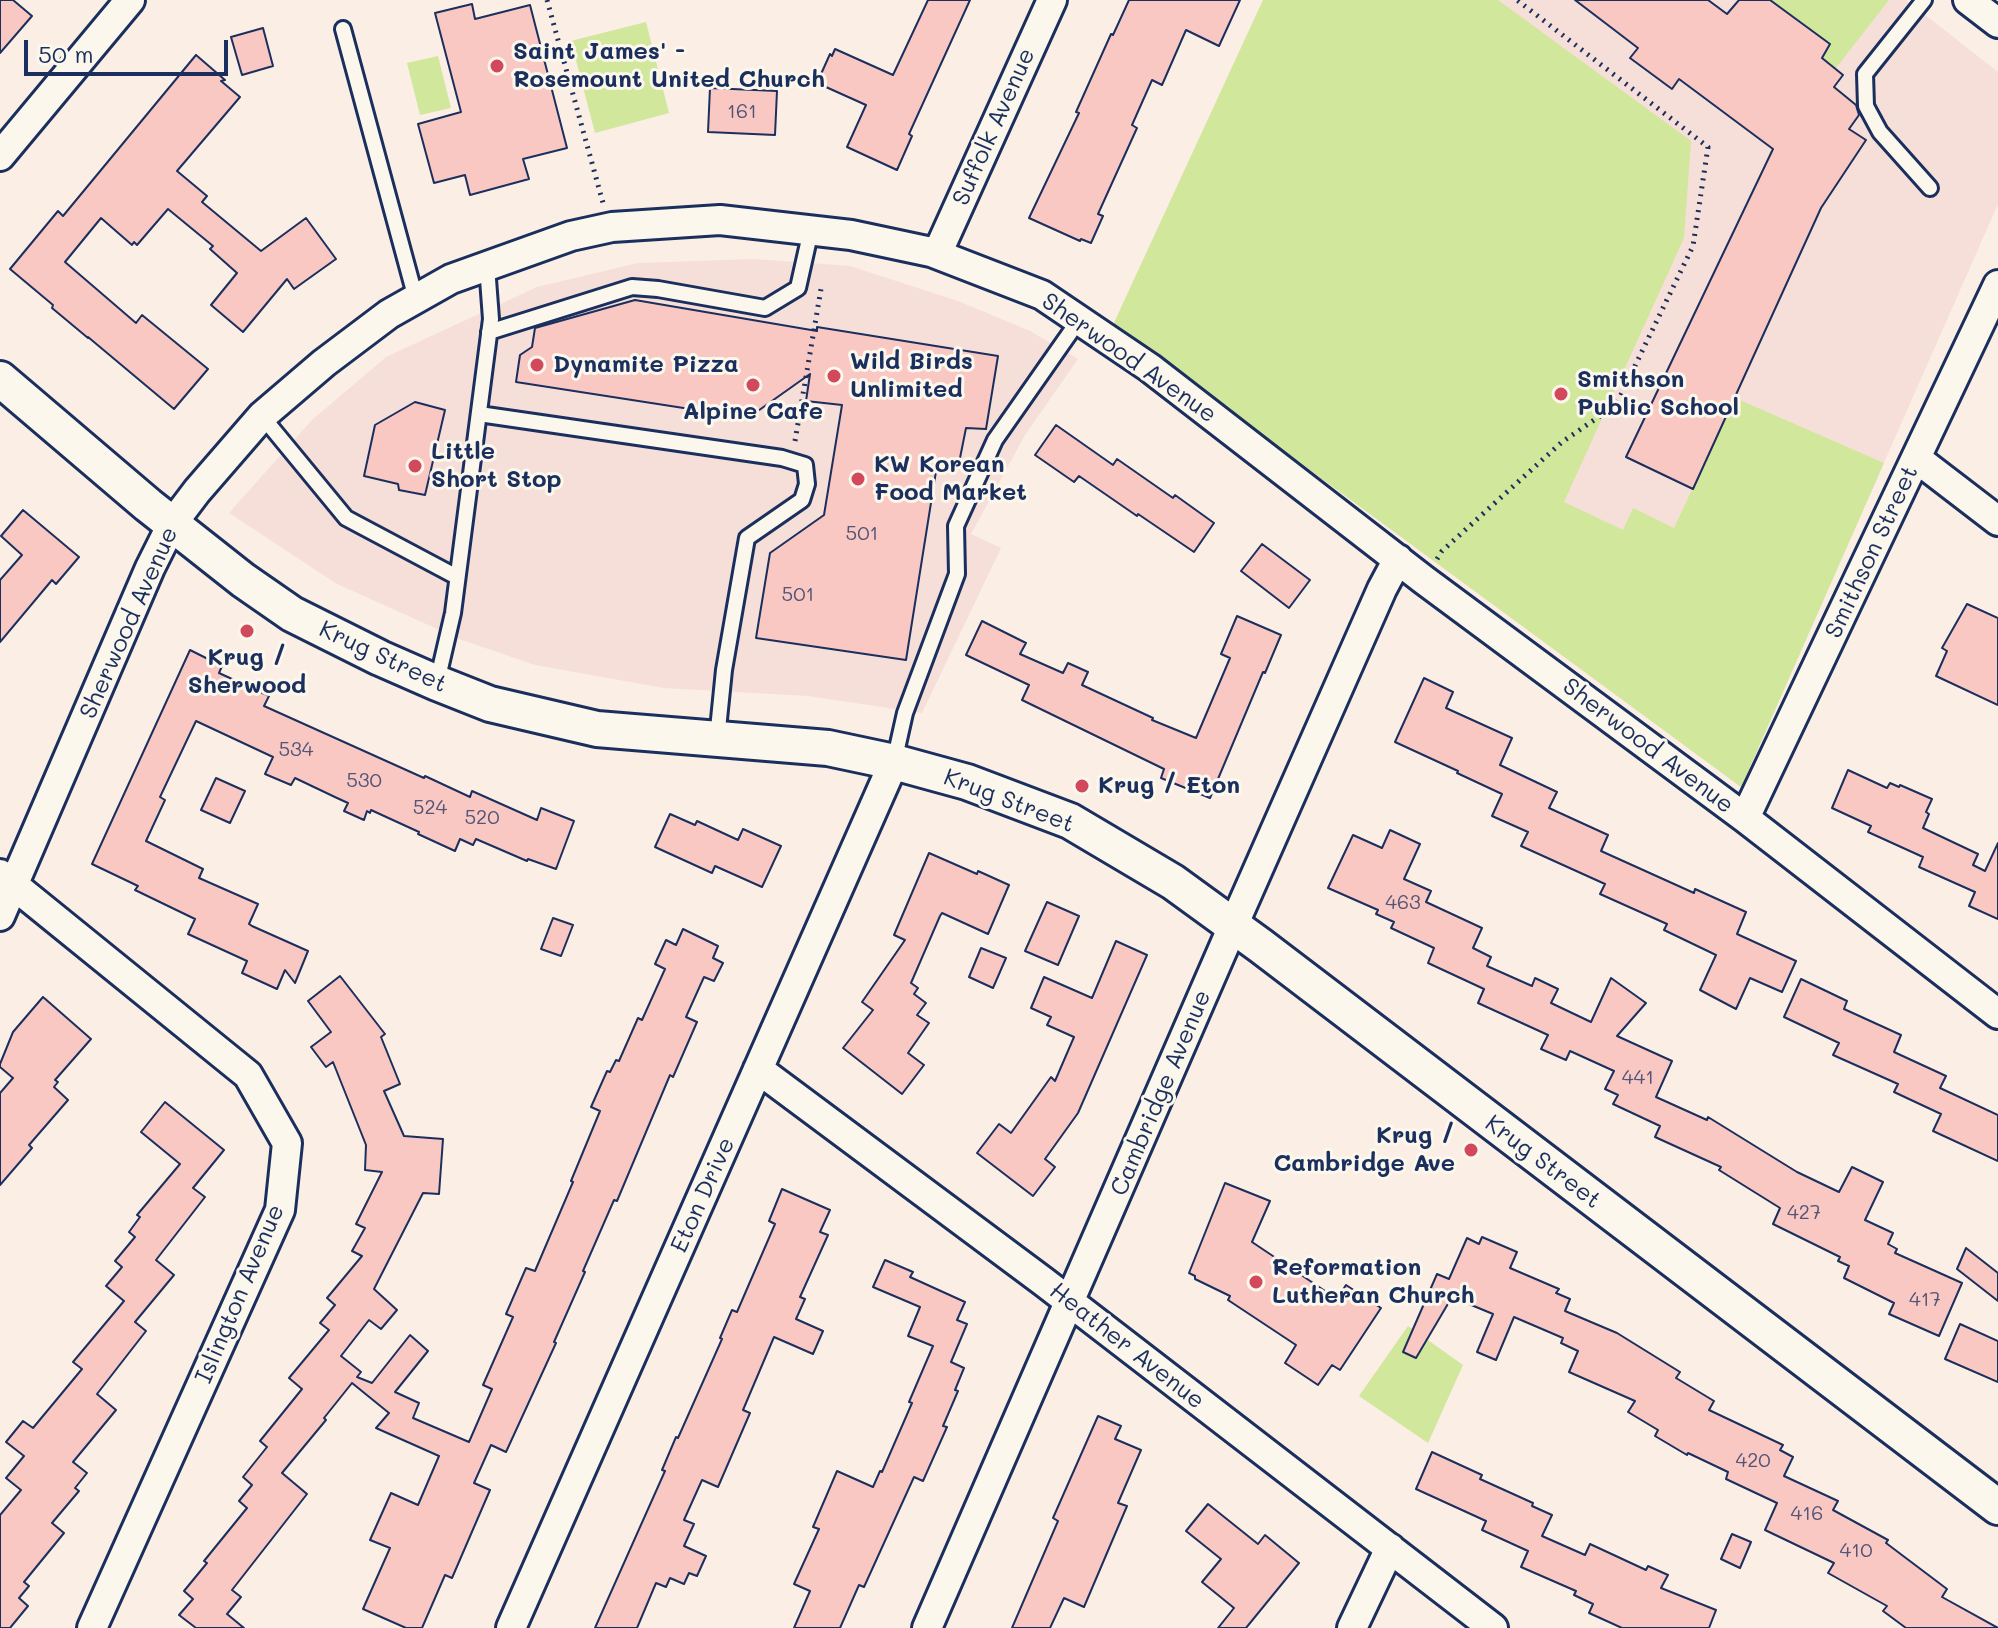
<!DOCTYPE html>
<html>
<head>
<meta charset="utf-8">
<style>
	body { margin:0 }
	#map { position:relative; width:1998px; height:1628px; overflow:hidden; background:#fbeee4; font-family:Mali,sans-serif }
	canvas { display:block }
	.scale { position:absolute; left:24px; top:40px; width:204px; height:36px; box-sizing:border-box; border:4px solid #1b2f5e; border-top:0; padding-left:10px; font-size:24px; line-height:28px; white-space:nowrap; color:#1b2f5e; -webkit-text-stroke:6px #fbf7ec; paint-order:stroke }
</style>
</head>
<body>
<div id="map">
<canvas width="1998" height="1628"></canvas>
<div class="scale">50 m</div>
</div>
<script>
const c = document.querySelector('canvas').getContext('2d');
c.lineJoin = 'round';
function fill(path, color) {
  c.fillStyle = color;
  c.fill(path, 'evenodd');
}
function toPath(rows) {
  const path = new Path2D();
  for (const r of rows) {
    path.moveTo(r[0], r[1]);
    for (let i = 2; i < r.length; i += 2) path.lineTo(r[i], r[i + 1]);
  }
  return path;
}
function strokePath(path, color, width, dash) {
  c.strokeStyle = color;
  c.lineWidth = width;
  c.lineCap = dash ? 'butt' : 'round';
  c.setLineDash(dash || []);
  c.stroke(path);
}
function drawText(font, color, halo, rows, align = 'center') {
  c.font = font + ' Mali,sans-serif';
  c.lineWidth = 6;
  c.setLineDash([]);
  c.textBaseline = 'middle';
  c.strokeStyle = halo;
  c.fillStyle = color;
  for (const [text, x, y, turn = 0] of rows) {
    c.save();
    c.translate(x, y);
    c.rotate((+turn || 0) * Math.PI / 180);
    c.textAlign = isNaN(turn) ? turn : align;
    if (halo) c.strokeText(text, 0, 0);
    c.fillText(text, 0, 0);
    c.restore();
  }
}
fill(toPath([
	[1263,0,1906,0,1998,72,1998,204,1741,787,1113,325],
	[754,259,850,266,958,301,1030,331,1078,359,1025,435,971,534,1001,548,922,713,808,696,664,688,535,665,462,640,337,584,229,513,312,420,386,357,537,287,638,263]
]), '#f6dfd8');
fill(toPath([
	[1263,0,1498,0,1691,141,1684,238,1564,502,1623,530,1633,508,1674,528,1735,398,1884,463,1741,787,1113,325],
	[1770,0,1889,0,1835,69,1821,59],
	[646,22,669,113,595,133,571,41],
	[438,56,451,108,420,115,407,63],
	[1408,1326,1463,1365,1428,1443,1359,1396]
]), '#d0e79c');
const building = toPath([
	[0,0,13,0,32,16,0,53,0,0],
	[928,0,970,0,909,134,912,136,897,170,847,147,866,105,817,83,830,54,832,56,835,49,893,75,928,0],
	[1129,0,1240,0,1219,46,1186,30,1162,85,1152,80,1132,125,1137,128,1098,214,1103,216,1091,243,1081,239,1080,241,1029,218,1079,113,1076,112,1111,34,1113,35,1129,0],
	[1575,0,1708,0,1727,14,1739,0,1770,0,1830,44,1822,58,1843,75,1834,87,1856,105,1859,115,1849,129,1866,140,1821,208,1693,489,1626,457,1773,149,1679,79,1672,89,1630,58,1638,48,1575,0],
	[472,4,475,19,530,5,567,148,523,159,529,179,470,195,465,175,434,183,418,124,461,112,435,13,472,4],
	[263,28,273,66,242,75,231,37,263,28],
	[196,55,225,80,221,81,240,97,177,171,207,196,202,202,261,251,306,218,336,259,294,289,287,279,243,332,211,305,237,273,210,249,213,246,168,209,137,245,134,242,132,245,101,218,65,262,136,323,142,315,208,369,174,409,88,337,88,338,52,308,53,305,10,269,58,211,63,216,196,55],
	[710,88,777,91,775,135,708,132,710,88],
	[635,300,817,331,817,327,998,356,986,429,966,428,958,468,937,465,906,660,756,638,770,553,824,515,842,405,806,401,810,374,748,418,516,382,520,355,532,347,535,328,635,300],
	[415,402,445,410,425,495,399,490,398,484,364,476,375,425,415,402],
	[1056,425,1113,465,1117,459,1173,498,1175,495,1214,523,1194,552,1138,514,1137,516,1079,476,1074,482,1035,455,1056,425],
	[23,510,79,557,56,584,52,580,0,642,0,580,22,555,1,536,23,510],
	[1262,544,1310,580,1289,608,1241,571,1262,544],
	[1967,604,1998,618,1998,705,1936,676,1947,651,1942,648,1967,604],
	[1237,616,1281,635,1265,673,1263,672,1210,798,1161,778,1164,769,1022,700,1029,685,966,655,982,621,1026,643,1020,654,1063,673,1068,663,1088,672,1082,685,1153,718,1152,720,1196,738,1230,658,1221,654,1237,616],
	[190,650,222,666,219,673,269,696,264,706,424,778,425,776,470,797,472,791,537,820,541,808,574,821,556,869,528,859,527,861,476,839,473,845,460,839,455,851,418,834,419,832,371,810,370,813,367,811,364,820,344,811,348,803,337,798,295,778,291,785,265,774,273,757,196,721,160,797,165,800,146,841,203,869,199,878,258,904,249,924,252,926,308,951,295,983,285,970,277,989,242,973,247,961,188,934,195,919,135,890,138,886,92,864,190,650],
	[1424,678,1453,692,1446,708,1512,738,1500,765,1557,792,1549,808,1608,835,1601,851,1694,893,1695,889,1746,912,1737,934,1796,961,1782,992,1750,978,1736,1009,1700,990,1716,955,1664,930,1667,924,1600,894,1605,884,1521,846,1528,832,1492,816,1502,794,1457,773,1458,771,1395,742,1424,678],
	[1848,770,1887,788,1890,783,1899,787,1900,785,1932,799,1926,812,1929,814,1923,828,1978,854,1973,865,1985,871,1998,843,1998,919,1969,906,1975,892,1919,867,1923,857,1868,832,1871,826,1832,808,1848,770],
	[216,778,245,791,230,823,201,810,216,778],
	[670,814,695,825,697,821,738,840,743,829,781,846,762,887,715,866,712,873,655,847,670,814],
	[1390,830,1420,844,1404,879,1431,891,1426,902,1482,928,1473,948,1491,957,1487,966,1532,986,1535,978,1558,989,1551,1003,1591,1022,1611,978,1646,1003,1617,1036,1672,1061,1656,1097,1707,1120,1708,1117,1797,1172,1839,1192,1852,1167,1883,1182,1865,1220,1893,1233,1888,1244,1897,1249,1895,1253,1962,1283,1939,1336,1889,1314,1894,1303,1844,1278,1849,1266,1838,1261,1840,1257,1773,1224,1780,1208,1719,1170,1721,1167,1655,1137,1660,1126,1613,1104,1618,1095,1605,1089,1614,1071,1570,1051,1566,1060,1541,1049,1548,1035,1478,1003,1484,989,1428,963,1434,948,1391,928,1394,922,1376,914,1378,910,1328,888,1353,835,1382,848,1390,830],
	[929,853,977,874,978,871,1009,885,988,934,942,913,940,916,911,983,918,988,914,994,926,1003,917,1015,929,1023,908,1053,924,1065,902,1094,843,1048,873,1010,862,1002,905,940,894,935,929,853],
	[1047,902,1079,916,1058,965,1025,951,1047,902],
	[553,918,573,925,561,956,541,949,553,918],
	[683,929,718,946,713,958,723,963,714,981,704,977,686,1017,697,1022,673,1077,670,1075,617,1201,614,1200,583,1271,585,1272,554,1342,556,1343,506,1452,491,1445,474,1483,490,1490,452,1578,445,1575,422,1628,406,1628,363,1609,390,1548,370,1540,391,1493,418,1505,439,1456,376,1428,389,1413,352,1383,324,1418,326,1420,282,1473,307,1494,232,1590,241,1597,227,1614,244,1628,196,1628,179,1615,193,1599,184,1591,207,1563,204,1561,247,1508,239,1501,252,1485,243,1477,267,1447,260,1441,302,1389,289,1378,329,1330,320,1323,335,1305,327,1298,362,1256,352,1251,365,1228,356,1224,382,1172,365,1170,366,1145,333,1062,326,1067,311,1047,331,1032,308,1001,340,976,385,1034,381,1037,400,1084,384,1091,404,1136,443,1139,439,1194,423,1193,374,1289,397,1310,381,1329,369,1320,341,1356,361,1372,357,1377,372,1383,410,1335,428,1351,395,1392,419,1403,413,1418,469,1442,492,1389,483,1385,513,1317,506,1314,526,1268,535,1271,573,1182,571,1181,600,1111,591,1107,607,1071,610,1072,616,1060,619,1061,638,1018,642,1020,665,969,655,964,666,940,676,945,683,929],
	[1116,941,1147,955,1078,1113,1045,1159,1055,1167,1033,1196,977,1153,999,1124,1011,1133,1051,1077,1055,1081,1074,1037,1047,1025,1051,1017,1031,1008,1044,977,1092,998,1116,941],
	[981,948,1006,958,993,988,969,977,981,948],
	[1801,979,1847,1001,1844,1009,1901,1035,1894,1052,1946,1076,1940,1088,1998,1115,1998,1161,1933,1131,1941,1114,1894,1092,1898,1084,1833,1055,1839,1043,1784,1017,1801,979],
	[43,997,91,1039,55,1080,58,1082,54,1087,68,1100,29,1145,32,1148,0,1185,0,1093,13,1078,0,1067,0,1064,13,1032,43,997],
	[165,1102,224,1150,193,1188,205,1197,156,1260,174,1275,135,1322,146,1331,97,1394,116,1410,73,1462,87,1473,75,1488,79,1491,52,1523,64,1533,24,1582,29,1586,19,1598,28,1606,10,1628,0,1628,0,1515,21,1490,6,1478,24,1456,6,1442,23,1421,33,1428,82,1369,73,1362,124,1301,106,1286,122,1267,115,1261,135,1237,129,1232,140,1217,137,1215,180,1164,141,1132,165,1102],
	[1225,1183,1270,1201,1252,1242,1337,1299,1346,1285,1381,1308,1340,1370,1332,1365,1318,1385,1285,1363,1296,1345,1228,1300,1230,1296,1195,1279,1195,1276,1189,1273,1225,1183],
	[782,1189,830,1210,820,1232,828,1235,800,1297,805,1299,796,1319,823,1331,813,1354,774,1337,743,1410,750,1413,718,1487,702,1480,684,1520,694,1524,684,1546,706,1556,697,1576,689,1573,684,1584,670,1578,666,1587,656,1583,637,1628,595,1628,665,1471,662,1470,676,1437,678,1438,722,1339,720,1338,732,1310,737,1312,775,1224,769,1221,782,1189],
	[1482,1237,1517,1252,1510,1268,1559,1289,1556,1293,1570,1299,1565,1311,1617,1333,1680,1372,1676,1378,1714,1401,1709,1410,1783,1445,1780,1450,1793,1457,1784,1476,1838,1501,1833,1510,1888,1540,1886,1543,1947,1589,1942,1597,1998,1628,1906,1628,1883,1611,1887,1606,1828,1573,1834,1563,1765,1530,1777,1503,1726,1479,1728,1472,1688,1453,1687,1455,1655,1436,1658,1430,1628,1412,1635,1401,1569,1372,1578,1351,1561,1343,1563,1338,1514,1317,1496,1360,1477,1352,1493,1314,1452,1297,1416,1358,1403,1352,1437,1274,1449,1279,1467,1238,1479,1244,1482,1237],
	[1966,1248,1998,1273,1998,1301,1957,1269,1966,1248],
	[885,1260,913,1272,910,1277,965,1302,957,1320,967,1324,951,1362,964,1368,955,1390,958,1391,943,1426,947,1427,923,1481,914,1477,864,1587,859,1585,840,1628,794,1628,810,1591,794,1584,819,1529,813,1527,837,1471,873,1487,880,1471,882,1472,912,1403,909,1402,933,1346,908,1336,920,1307,873,1287,885,1260],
	[1960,1324,1998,1341,1998,1382,1945,1359,1960,1324],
	[1098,1416,1121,1426,1115,1439,1141,1450,1118,1503,1127,1506,1084,1607,1064,1598,1050,1628,1012,1628,1058,1521,1053,1518,1098,1416],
	[1432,1452,1482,1475,1480,1479,1533,1503,1532,1506,1552,1515,1542,1536,1585,1555,1590,1544,1646,1570,1648,1566,1668,1575,1661,1588,1716,1610,1709,1628,1622,1628,1589,1613,1593,1604,1574,1595,1576,1591,1521,1567,1528,1551,1482,1530,1486,1521,1416,1489,1432,1452],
	[1208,1504,1258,1544,1265,1535,1299,1563,1246,1628,1218,1628,1234,1608,1202,1582,1221,1559,1186,1531,1208,1504],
	[1732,1534,1751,1542,1740,1568,1721,1559,1732,1534]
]);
fill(building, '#f9c8c3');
strokePath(building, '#1b2f5e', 2);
const service = toPath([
	[1924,0,1865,74,1866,106,1880,132,1930,188],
	[343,29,416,299],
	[489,332,632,287,658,289,765,308,798,288,811,230],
	[479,414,782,458,805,465,807,484,802,500,747,538,724,670,717,739],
	[262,416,346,518,457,577],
	[437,682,453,613,491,319,487,266],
	[894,762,905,713,957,574,956,526,995,440,1079,320]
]);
const minor = toPath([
	[1968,0,1998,23],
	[0,156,130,0],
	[937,254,1052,0],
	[1916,458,1998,521],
	[1745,818,1998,285],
	[0,874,248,1075,287,1143,280,1210,92,1628],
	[0,916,150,568,172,524,197,491,262,416,324,363,389,314,451,279,571,236,612,227,720,220,851,235,931,252,1042,295,1150,368,1424,580,1745,818,1998,1014],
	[758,1069,1044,1282,1493,1628],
	[511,1628,894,762],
	[927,1628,1233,926,1382,589,1398,559],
	[1352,1628,1390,1548]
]);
const tertiary = toPath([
	[0,379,148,505,243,580,292,614,380,658,437,683,490,704,597,729,828,748,894,762,967,782,1070,821,1173,882,1261,946,1998,1507]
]);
strokePath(service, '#1b2f5e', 20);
strokePath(minor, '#1b2f5e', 34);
strokePath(tertiary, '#1b2f5e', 40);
strokePath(toPath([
	[547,0,603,203],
	[795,441,821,289],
	[1437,559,1442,551,1562,442,1616,405,1693,246,1708,147,1517,0]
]), '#1b2f5e', 5, [2, 6]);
strokePath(service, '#fbf7ec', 14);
strokePath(minor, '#fbf7ec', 28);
strokePath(tertiary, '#fbf7ec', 34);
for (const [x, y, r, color] of [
	[497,66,8,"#d1495b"],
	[537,365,8,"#d1495b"],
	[834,376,8,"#d1495b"],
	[753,385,8,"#d1495b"],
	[1561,394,8,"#d1495b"],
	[415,466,8,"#d1495b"],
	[858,479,8,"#d1495b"],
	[247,631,8,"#d1495b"],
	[1082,786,8,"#d1495b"],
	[1471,1150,8,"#d1495b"],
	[1256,1282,8,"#d1495b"]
]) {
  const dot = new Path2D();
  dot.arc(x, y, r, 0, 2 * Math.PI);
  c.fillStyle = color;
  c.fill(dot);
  strokePath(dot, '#fbf7ec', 3);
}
drawText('20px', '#525577', null, [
	["161",742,112],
	["501",862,534],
	["501",798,595],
	["534",296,750],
	["530",364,781],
	["524",430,808],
	["520",482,818],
	["463",1403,903],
	["441",1638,1078],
	["427",1804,1213],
	["417",1925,1300],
	["420",1753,1461],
	["416",1807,1514],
	["410",1856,1551]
]);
drawText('bold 24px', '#1b2f5e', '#fbf7ec', [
	["Saint James' -",513,52],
	["Rosemount United Church",513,80],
	["Wild Birds",850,362],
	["Unlimited",850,390],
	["Dynamite Pizza",553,365],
	["Smithson",1577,380],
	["Public School",1577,408],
	["Alpine Cafe",753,412,"center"],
	["Little",431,452],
	["Short Stop",431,480],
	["KW Korean",874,465],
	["Food Market",874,493],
	["Krug /",247,658,"center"],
	["Sherwood",247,686,"center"],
	["Krug / Eton",1098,786],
	["Krug /",1455,1136,"right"],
	["Cambridge Ave",1455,1164,"right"],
	["Reformation",1272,1268],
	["Lutheran Church",1272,1296]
], 'left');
drawText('24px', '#1b2f5e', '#fbf7ec', [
	["Suffolk Avenue",994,127,-66],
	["Sherwood Avenue",1129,358,35],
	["Smithson Street",1872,552,-65],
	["Sherwood Avenue",129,623,-66],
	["Krug Street",383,657,25],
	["Sherwood Avenue",1648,746,37],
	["Krug Street",1009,801,21],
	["Cambridge Avenue",1161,1093,-67],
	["Krug Street",1543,1162,37],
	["Eton Drive",703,1195,-66],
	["Islington Avenue",240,1294,-67],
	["Heather Avenue",1127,1346,38]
]);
</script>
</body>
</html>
